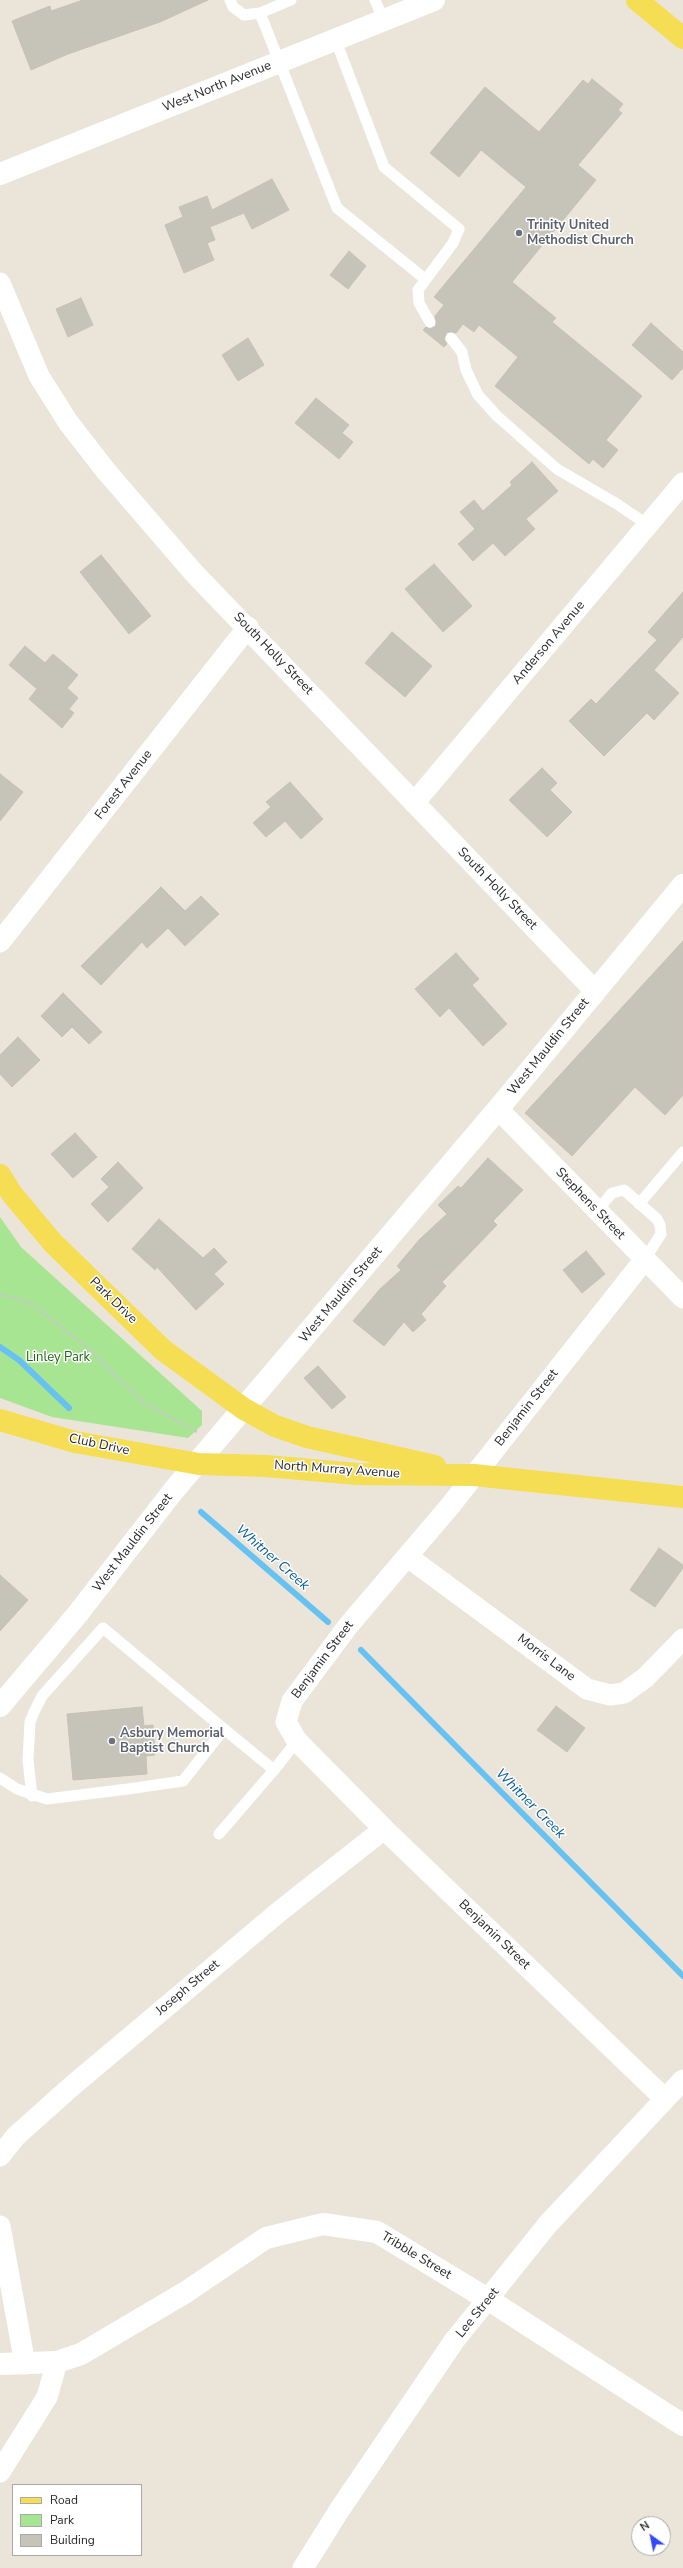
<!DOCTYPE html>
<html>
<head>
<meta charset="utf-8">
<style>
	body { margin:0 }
	#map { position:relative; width:683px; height:2568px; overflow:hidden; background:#ebe5d9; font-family:"Nunito Sans",sans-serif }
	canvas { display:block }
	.legend { position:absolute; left:12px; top:2484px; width:130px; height:72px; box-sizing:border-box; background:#fff; border:1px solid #a9a9a9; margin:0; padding:5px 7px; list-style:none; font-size:12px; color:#282828 }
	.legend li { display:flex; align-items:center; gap:8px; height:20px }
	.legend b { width:20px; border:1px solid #a9a9a9 }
	.north { position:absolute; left:631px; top:2516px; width:40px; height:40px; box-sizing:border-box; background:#fff; border:1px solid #a9a9a9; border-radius:50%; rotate:327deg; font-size:11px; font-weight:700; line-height:16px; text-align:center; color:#282828 }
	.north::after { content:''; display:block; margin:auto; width:14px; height:18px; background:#3348ff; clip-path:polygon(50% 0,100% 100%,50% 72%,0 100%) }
</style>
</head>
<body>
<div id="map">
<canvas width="683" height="2568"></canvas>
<ul class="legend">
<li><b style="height:5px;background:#f5dd54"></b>Road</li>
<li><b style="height:11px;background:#a8e593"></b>Park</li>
<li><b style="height:11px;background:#c6c3b8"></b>Building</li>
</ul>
<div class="north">N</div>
</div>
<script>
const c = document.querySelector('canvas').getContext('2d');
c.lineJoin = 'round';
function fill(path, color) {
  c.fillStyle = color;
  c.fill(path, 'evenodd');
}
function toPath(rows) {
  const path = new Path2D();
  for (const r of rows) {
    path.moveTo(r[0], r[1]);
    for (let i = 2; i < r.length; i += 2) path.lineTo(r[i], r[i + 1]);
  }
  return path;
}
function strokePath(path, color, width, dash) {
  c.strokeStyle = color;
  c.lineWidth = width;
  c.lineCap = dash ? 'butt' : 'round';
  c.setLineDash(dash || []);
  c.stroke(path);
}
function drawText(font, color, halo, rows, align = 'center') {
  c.font = font + ' "Nunito Sans",sans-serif';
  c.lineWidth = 3;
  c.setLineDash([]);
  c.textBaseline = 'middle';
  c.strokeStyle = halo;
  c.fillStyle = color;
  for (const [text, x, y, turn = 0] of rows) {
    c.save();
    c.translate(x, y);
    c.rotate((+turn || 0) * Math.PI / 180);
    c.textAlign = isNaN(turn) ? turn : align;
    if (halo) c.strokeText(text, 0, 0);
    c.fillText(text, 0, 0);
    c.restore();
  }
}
fill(toPath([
	[0,1217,21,1247,202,1411,202,1425,188,1438,52,1417,0,1398]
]), '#a8e593');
strokePath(toPath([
	[0,1347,19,1360,69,1408],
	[201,1512,328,1622],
	[361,1650,683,1976]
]), '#67c2f2', 6);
const building = toPath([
	[83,0,208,0,160,22,68,54,31,70,12,21,50,6,51,11,83,0],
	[592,79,623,104,618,110,622,113,578,165,596,180,512,282,556,318,552,322,642,396,606,440,618,450,603,468,593,459,589,464,495,386,518,357,479,325,474,332,463,324,456,333,447,332,444,339,447,344,444,347,423,330,426,327,430,329,436,326,435,316,444,305,434,297,526,187,481,150,459,177,430,153,485,87,539,132,583,80,588,84,592,79],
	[272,179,289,210,252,229,244,213,210,227,215,240,207,243,214,260,184,273,165,225,183,217,179,207,207,196,212,210,272,179],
	[349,251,366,266,348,289,330,275,349,251],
	[81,298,93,325,68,337,56,309,81,298],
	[651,323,683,352,683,368,672,380,632,345,651,323],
	[248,338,264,365,238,381,222,355,248,338],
	[316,398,349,425,342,433,353,442,339,459,295,423,316,398],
	[532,462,558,491,526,519,535,529,505,556,493,543,473,561,458,544,475,529,460,512,474,500,483,511,512,485,510,482,532,462],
	[101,555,151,616,129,634,80,572,101,555],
	[434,564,472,606,443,632,405,589,434,564],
	[683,592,683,637,654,670,679,693,654,720,647,713,604,756,569,721,591,699,596,704,657,640,648,632,683,592],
	[392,632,432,666,405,697,365,663,392,632],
	[25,646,45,663,53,654,78,675,67,688,78,698,69,709,74,713,62,728,29,699,37,689,9,665,25,646],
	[542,768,557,783,550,790,572,812,547,837,509,800,542,768],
	[0,774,23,792,0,821,0,774],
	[290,782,323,819,301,839,285,821,266,837,253,823,271,807,266,802,290,782],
	[161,887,185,911,201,896,219,914,185,946,168,928,147,948,142,942,101,985,81,966,161,887],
	[683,941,683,1095,665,1115,635,1087,572,1156,525,1113,683,941],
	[456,953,479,979,472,985,507,1024,483,1046,449,1008,440,1017,415,989,456,953],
	[63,993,102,1032,89,1044,72,1027,62,1037,41,1016,63,993],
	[18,1037,40,1060,12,1087,0,1074,0,1055,18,1037],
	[75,1133,97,1157,73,1178,51,1154,75,1133],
	[488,1158,523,1190,493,1221,497,1225,442,1282,446,1286,421,1314,426,1320,413,1332,404,1322,384,1346,353,1321,380,1289,401,1270,397,1266,420,1239,447,1214,438,1205,458,1186,461,1188,488,1158],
	[118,1162,143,1188,108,1222,91,1204,109,1187,101,1179,118,1162],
	[159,1219,203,1258,214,1248,227,1262,214,1274,224,1284,196,1310,157,1267,155,1270,132,1249,159,1219],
	[586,1251,605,1274,582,1293,563,1270,586,1251],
	[318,1366,346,1397,332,1409,304,1378,318,1366],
	[659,1548,683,1565,683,1568,655,1607,630,1590,659,1548],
	[0,1575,28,1600,0,1631,0,1575],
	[556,1706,585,1728,567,1752,537,1730,556,1706],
	[142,1707,144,1726,153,1725,155,1755,146,1756,147,1774,73,1780,67,1714,142,1707]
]);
fill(building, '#c6c3b8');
strokePath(building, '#c7c1b3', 1);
strokePath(toPath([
	[0,1295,19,1299,36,1307,90,1350,144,1403,197,1432]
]), '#c7c7c7', 2.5, [3, 2]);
strokePath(toPath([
	[230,0,233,7,244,15,260,13],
	[291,0,260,13,337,208,425,279],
	[375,0,384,21],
	[336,41,384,167,459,229,453,243,418,290,419,303,430,322],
	[451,338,462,352,466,370,478,395,497,416,557,469,617,504,648,525],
	[639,1204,683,1152],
	[597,1211,612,1193,624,1190,657,1219,660,1225,661,1234,645,1259],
	[0,1778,17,1789,47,1799,128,1789,183,1781,224,1729,274,1770,297,1741],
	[32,1796,28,1760,30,1722,34,1712,42,1696,103,1628,224,1729],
	[219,1834,274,1770]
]), '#fff', 11);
strokePath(toPath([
	[0,283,39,376,68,422,106,471,194,573,595,991],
	[414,803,683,483],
	[0,942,248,627],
	[498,1109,683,1298],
	[645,1259,450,1506,348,1626,292,1701,286,1722,297,1741,384,1829,665,2099],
	[408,1557,587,1689,610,1695,624,1693,645,1678,683,1639],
	[0,2156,16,2136,72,2086,280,1911,384,1829],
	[0,2226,25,2364],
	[0,2472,47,2397,57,2362],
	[303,2568,340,2509,454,2341,548,2224,683,2080]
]), '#fff', 21);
strokePath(toPath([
	[0,174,434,0],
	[0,1706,76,1616,174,1490,498,1109,683,885],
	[0,2364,57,2362,81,2354,186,2292,266,2238,323,2224,377,2232,489,2300,683,2425]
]), '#fff', 22);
strokePath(toPath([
	[637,0,683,38],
	[0,1175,12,1194,53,1243,163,1350,244,1409,275,1426,307,1437,435,1466],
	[0,1420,75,1442,199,1464,266,1466,357,1474,474,1475,683,1497]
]), '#f5dd54', 22);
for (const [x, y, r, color] of [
	[519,233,4,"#6b7280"],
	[112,1741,4,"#6b7280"]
]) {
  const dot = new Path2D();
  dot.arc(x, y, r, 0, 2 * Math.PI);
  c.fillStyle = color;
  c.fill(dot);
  strokePath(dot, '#fff', 1.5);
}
drawText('13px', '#282828', '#fff', [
	["West North Avenue",217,87,-22],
	["Anderson Avenue",549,643,-50],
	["South Holly Street",273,654,46],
	["Forest Avenue",124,785,-52],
	["South Holly Street",497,889,46],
	["West Mauldin Street",549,1047,-51],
	["Stephens Street",590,1204,46],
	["West Mauldin Street",341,1295,-50],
	["Park Drive",113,1301,44],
	["Benjamin Street",527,1408,-52],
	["Club Drive",99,1445,12],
	["North Murray Avenue",337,1470,4],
	["West Mauldin Street",133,1543,-52],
	["Morris Lane",546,1658,37],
	["Benjamin Street",323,1660,-53],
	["Benjamin Street",494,1935,44],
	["Joseph Street",188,1988,-40],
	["Tribble Street",416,2256,31],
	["Lee Street",478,2313,-51]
]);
drawText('bold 13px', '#5b616d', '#fff', [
	["Trinity United",527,226],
	["Methodist Church",527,241],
	["Asbury Memorial",120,1734],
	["Baptist Church",120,1749]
], 'left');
drawText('13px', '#216717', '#fff', [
	["Linley Park",58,1358]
]);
drawText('italic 14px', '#085d9c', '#fff', [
	["Whitner Creek",272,1558,41],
	["Whitner Creek",530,1804,45]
]);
</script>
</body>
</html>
